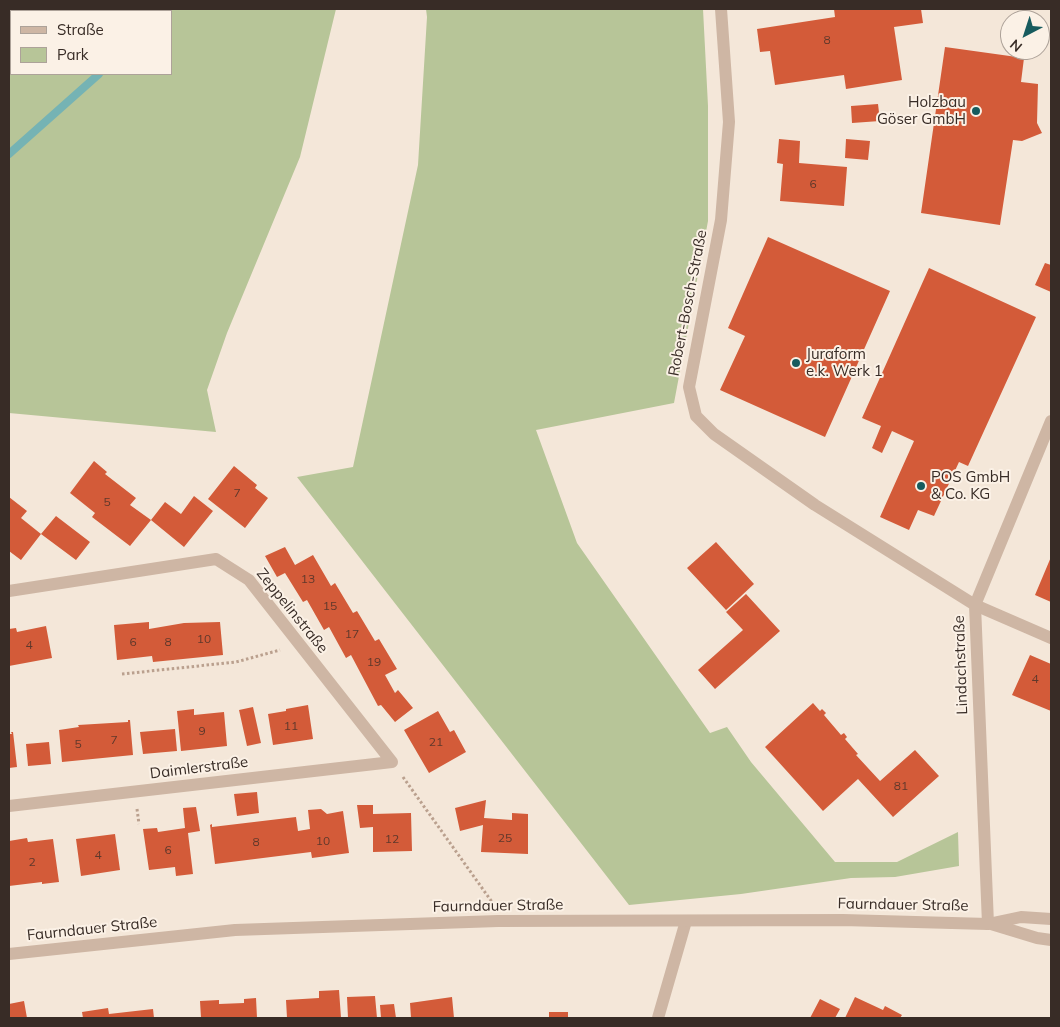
<!DOCTYPE html>
<html>
<head>
<meta charset="utf-8">
<style>
	body { margin:0 }
	#map { position:relative; width:1060px; height:1027px; overflow:hidden; background:#f4e7d9; font-family:Mulish,sans-serif }
	canvas { display:block }
	.frame { position:absolute; inset:0; border:10px solid #382c26; pointer-events:none }
	.legend { position:absolute; left:10px; top:10px; width:162px; height:65px; box-sizing:border-box; background:#fbf1e6; border:1px solid #ada299; margin:0; padding:6px 9px; list-style:none; font-size:15px; color:#382c26 }
	.legend li { display:flex; align-items:center; gap:10px; height:25px }
	.legend b { width:25px; border:1px solid #ada299 }
	.north { position:absolute; left:1000px; top:10px; width:50px; height:50px; box-sizing:border-box; background:#fbf1e6; border:1px solid #ada299; border-radius:50%; rotate:220deg; font-size:14px; font-weight:700; line-height:20px; text-align:center; color:#382c26 }
	.north::after { content:''; display:block; margin:auto; width:18px; height:22px; background:#175b5e; clip-path:polygon(50% 0,100% 100%,50% 72%,0 100%) }
</style>
</head>
<body>
<div id="map">
<canvas width="1060" height="1027"></canvas>
<div class="frame"></div>
<ul class="legend">
<li><b style="height:6px;background:#ceb6a4"></b>Straße</li>
<li><b style="height:14px;background:#b7c598"></b>Park</li>
</ul>
<div class="north">N</div>
</div>
<script>
const c = document.querySelector('canvas').getContext('2d');
c.lineJoin = 'round';
function fill(path, color) {
  c.fillStyle = color;
  c.fill(path, 'evenodd');
}
function toPath(rows) {
  const path = new Path2D();
  for (const r of rows) {
    path.moveTo(r[0], r[1]);
    for (let i = 2; i < r.length; i += 2) path.lineTo(r[i], r[i + 1]);
  }
  return path;
}
function strokePath(path, color, width, dash) {
  c.strokeStyle = color;
  c.lineWidth = width;
  c.lineCap = dash ? 'butt' : 'round';
  c.setLineDash(dash || []);
  c.stroke(path);
}
function drawText(font, color, halo, rows, align = 'center') {
  c.font = font + ' Mulish,sans-serif';
  c.lineWidth = 4;
  c.setLineDash([]);
  c.textBaseline = 'middle';
  c.strokeStyle = halo;
  c.fillStyle = color;
  for (const [text, x, y, turn = 0] of rows) {
    c.save();
    c.translate(x, y);
    c.rotate((+turn || 0) * Math.PI / 180);
    c.textAlign = isNaN(turn) ? turn : align;
    if (halo) c.strokeText(text, 0, 0);
    c.fillText(text, 0, 0);
    c.restore();
  }
}
fill(toPath([
	[9,9,336,9,300,157,227,333,207,390,216,432,9,413],
	[171,11,171,74,11,74,11,11],
	[426,9,703,9,708,106,708,221,674,403,536,430,577,543,710,733,727,727,751,762,835,862,897,862,958,832,959,866,895,877,851,878,741,894,629,905,297,477,353,467,418,165,427,17]
]), '#b7c598');
strokePath(toPath([
	[159,11,162,9],
	[9,154,99,74]
]), '#75b3b4', 8);
fill(toPath([
	[834,9,921,9,923,23,894,27,902,80,846,89,844,75,775,85,770,51,760,52,757,29,835,17],
	[945,47,1024,58,1021,82,1038,84,1037,123,1042,133,1022,141,1013,140,1000,225,921,213],
	[878,104,880,121,852,123,851,106],
	[779,139,800,141,799,163,847,167,844,206,780,201,783,164,777,163],
	[846,139,870,141,868,160,845,158],
	[768,237,890,291,825,437,720,390,745,336,728,328],
	[1045,263,1051,265,1051,292,1035,285],
	[929,268,1036,317,968,466,959,462,934,516,918,510,909,530,880,517,914,441,892,431,882,453,872,448,881,426,862,418],
	[94,461,107,472,105,474,136,498,130,505,151,520,130,546,92,517,95,513,70,493],
	[234,466,257,485,255,488,268,498,245,528,208,499],
	[194,496,213,511,184,547,151,520,165,502,181,514],
	[9,497,27,511,21,518,41,534,21,560,9,551],
	[56,516,90,542,76,560,41,534],
	[716,542,754,584,726,610,687,568],
	[285,547,295,565,313,555,331,586,335,583,353,613,357,611,375,641,379,639,397,669,385,675,395,693,398,690,413,708,395,722,381,705,378,706,351,655,346,658,329,627,324,630,307,600,303,602,285,573,277,577,265,556],
	[1051,557,1051,602,1035,595],
	[746,594,780,631,715,689,698,670,743,630,726,612],
	[149,622,149,629,184,623,220,622,223,655,153,662,152,656,117,660,114,625],
	[46,626,52,658,9,666,9,629,16,628,17,632],
	[1030,655,1051,664,1051,711,1012,695],
	[813,703,820,711,822,709,826,713,824,715,841,735,844,733,847,737,845,739,858,754,856,755,880,781,915,750,939,776,893,817,858,779,823,811,765,747],
	[308,705,313,739,273,745,268,714,286,711,286,709],
	[253,707,261,743,247,746,239,710],
	[194,709,194,715,224,712,227,746,181,751,177,711],
	[438,711,450,732,454,730,466,752,429,773,404,730],
	[128,720,130,720,133,755,62,762,59,730,79,727,78,725,128,722],
	[175,729,177,751,143,754,140,732],
	[11,732,13,732,17,767,9,768,9,734,12,734],
	[49,742,51,764,28,766,26,744],
	[257,792,259,813,237,816,234,794],
	[486,800,484,818,512,820,512,813,528,814,528,854,481,852,483,825,460,831,455,808],
	[357,805,373,805,373,814,411,813,412,851,373,852,373,827,360,828],
	[196,807,200,831,188,833,193,874,176,876,175,867,149,870,143,829,157,828,158,832,185,828,183,808],
	[321,809,327,814,343,811,349,853,312,858,311,852,215,864,210,825,212,824,212,827,296,817,298,831,310,829,308,810],
	[115,834,120,870,81,876,76,839],
	[27,838,28,842,53,839,59,882,42,884,42,882,9,886,9,841],
	[339,990,341,1018,287,1018,286,1000,319,998,319,991],
	[375,996,377,1018,348,1018,347,997],
	[452,997,454,1018,411,1018,410,1003],
	[855,997,883,1010,885,1006,902,1015,900,1018,845,1018],
	[256,998,257,1018,201,1018,200,1001,219,1000,219,1004,244,1003,244,999],
	[820,999,840,1009,835,1018,810,1018],
	[24,1001,27,1018,9,1018,9,1004],
	[394,1004,396,1018,381,1018,380,1005],
	[108,1008,109,1014,153,1009,154,1018,83,1018,82,1012],
	[549,1012,568,1012,568,1018,549,1018]
]), '#d35b39');
strokePath(toPath([
	[52,11,54,9],
	[9,52,11,50],
	[122,674,236,662,280,650],
	[403,777,492,902],
	[137,809,139,824]
]), '#baa08e', 3, [2.5, 2.5]);
strokePath(toPath([
	[975,605,1051,638]
]), '#ceb6a4', 12);
strokePath(toPath([
	[721,9,729,122,721,220,689,387,696,416,714,434,815,505,975,605],
	[9,591,216,559,249,580,392,762],
	[9,806,392,762],
	[988,924,975,605,1051,421],
	[658,1018,686,921]
]), '#ceb6a4', 12);
strokePath(toPath([
	[991,924,1037,938,1051,940],
	[9,954,235,930,498,921,843,920,988,924,1021,917,1051,919]
]), '#ceb6a4', 12);
for (const [x, y, r, color] of [
	[976,111,5,"#175b5e"],
	[796,363,5,"#175b5e"],
	[921,486,5,"#175b5e"]
]) {
  const dot = new Path2D();
  dot.arc(x, y, r, 0, 2 * Math.PI);
  c.fillStyle = color;
  c.fill(dot);
  strokePath(dot, '#fbf1e6', 2);
}
drawText('12px', '#5f382b', null, [
	["8",827,40],
	["6",813,184],
	["7",237,493],
	["5",107,502],
	["13",308,579],
	["15",330,606],
	["17",352,634],
	["10",204,639],
	["6",133,642],
	["8",168,642],
	["4",29,645],
	["19",374,662],
	["4",1035,679],
	["11",291,726],
	["9",202,731],
	["7",114,740],
	["21",436,742],
	["5",78,744],
	["81",901,786],
	["25",505,838],
	["12",392,839],
	["10",323,841],
	["8",256,842],
	["6",168,850],
	["4",98,855],
	["2",32,862]
]);
drawText('15px', '#382c26', '#fbf1e6', [
	["Holzbau",966,102,"right"],
	["Göser GmbH",966,119,"right"],
	["Juraform",806,354],
	["e.k. Werk 1",806,371],
	["POS GmbH",931,477],
	["& Co. KG",931,494]
], 'left');
drawText('15px', '#382c26', '#fbf1e6', [
	["Robert-Bosch-Straße",688,303,-79],
	["Zeppelinstraße",292,611,51],
	["Lindachstraße",961,665,-92],
	["Daimlerstraße",199,768,-7],
	["Faurndauer Straße",903,905,1],
	["Faurndauer Straße",498,906,-1],
	["Faurndauer Straße",92,929,-6]
]);
</script>
</body>
</html>
